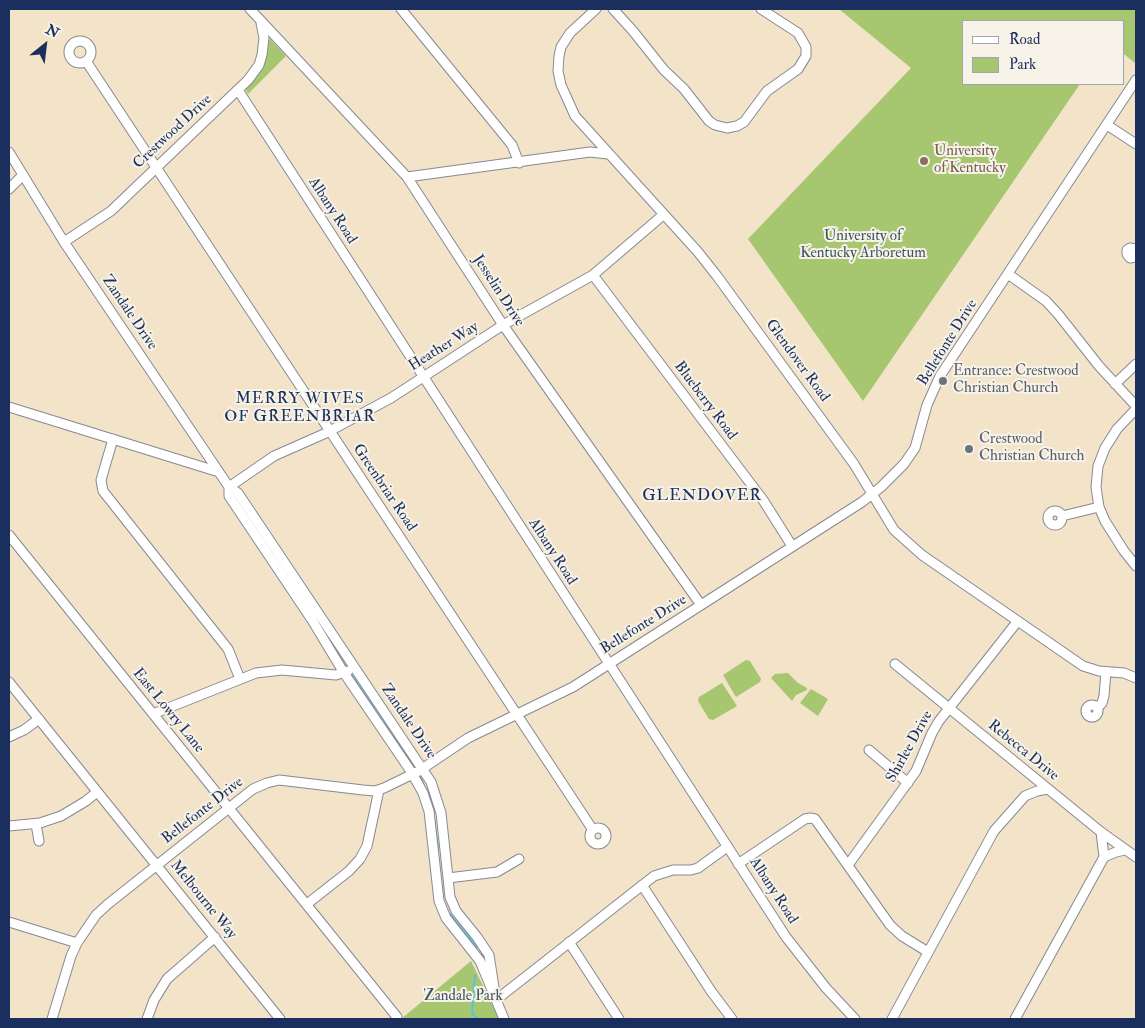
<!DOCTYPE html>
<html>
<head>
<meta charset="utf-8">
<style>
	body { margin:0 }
	#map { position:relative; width:1145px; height:1028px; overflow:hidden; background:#f2e3c9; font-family:"IM FELL Double Pica",serif }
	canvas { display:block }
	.frame { position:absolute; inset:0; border:10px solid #1b2f5e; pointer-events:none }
	.legend { position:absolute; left:962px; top:20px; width:162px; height:65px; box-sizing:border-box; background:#f7f3e8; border:1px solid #9fa5b1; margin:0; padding:6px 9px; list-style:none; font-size:15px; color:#1b2f5e }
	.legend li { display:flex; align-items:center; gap:10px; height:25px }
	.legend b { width:25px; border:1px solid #9fa5b1 }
	.north { position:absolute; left:20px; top:20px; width:50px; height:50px; -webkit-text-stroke:4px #f7f3e8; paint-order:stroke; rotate:29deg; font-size:14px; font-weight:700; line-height:20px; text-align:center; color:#1b2f5e }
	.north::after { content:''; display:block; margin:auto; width:18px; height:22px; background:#1b2f5e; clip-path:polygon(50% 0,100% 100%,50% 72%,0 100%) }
</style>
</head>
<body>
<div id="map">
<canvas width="1145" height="1028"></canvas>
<div class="frame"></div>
<ul class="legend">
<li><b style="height:6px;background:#fff"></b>Road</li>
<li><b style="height:14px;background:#a6c770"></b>Park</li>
</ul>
<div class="north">N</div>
</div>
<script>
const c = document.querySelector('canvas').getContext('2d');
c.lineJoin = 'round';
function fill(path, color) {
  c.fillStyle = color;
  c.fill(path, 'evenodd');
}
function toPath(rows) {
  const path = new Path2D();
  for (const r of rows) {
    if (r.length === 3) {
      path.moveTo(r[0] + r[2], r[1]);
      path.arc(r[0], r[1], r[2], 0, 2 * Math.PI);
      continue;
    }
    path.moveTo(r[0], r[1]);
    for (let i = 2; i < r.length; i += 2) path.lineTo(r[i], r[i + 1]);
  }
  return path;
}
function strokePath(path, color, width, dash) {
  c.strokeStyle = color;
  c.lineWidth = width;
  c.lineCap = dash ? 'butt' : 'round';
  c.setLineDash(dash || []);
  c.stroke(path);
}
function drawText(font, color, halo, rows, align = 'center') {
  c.font = font + ' "IM FELL Double Pica",serif';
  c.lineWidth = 4;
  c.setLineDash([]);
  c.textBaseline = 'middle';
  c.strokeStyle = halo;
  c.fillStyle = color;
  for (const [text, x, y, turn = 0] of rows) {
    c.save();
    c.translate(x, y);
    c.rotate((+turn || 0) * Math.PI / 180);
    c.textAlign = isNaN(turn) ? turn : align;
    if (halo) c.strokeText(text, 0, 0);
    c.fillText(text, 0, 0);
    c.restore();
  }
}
fill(toPath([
	[839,9,1136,9,1136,64,1124,54,1124,21,964,21,964,84,1080,84,863,401,748,239,911,68],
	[270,39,286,56,248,94,245,88,262,68,266,58,268,40],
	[746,660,750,661,761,679,760,682,736,697,723,675],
	[788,673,798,683,807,688,807,690,796,695,792,701,771,678,775,674],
	[722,683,737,706,713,720,709,719,698,701,699,697],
	[811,689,828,699,818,716,800,703],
	[471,961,499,1019,401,1019]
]), '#a6c770');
strokePath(toPath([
	[334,647,346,667],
	[351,674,414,767],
	[420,776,432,805,438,848],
	[448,912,477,947],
	[475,975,472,1013,477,1019]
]), '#5bc1d8', 2);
const minor = toPath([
	[250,9,407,177,503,325,701,605],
	[401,9,512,145,519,163],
	[596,9,570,33,561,47,559,56,558,71,561,85,575,116,698,252,717,276,854,464,894,530,922,555,1083,666,1099,671,1124,673,1136,678],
	[613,9,633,31,664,70,684,89,709,121,715,125,727,128,737,126,744,122,767,91,798,69,806,56,806,47,798,33,761,9],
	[80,52,11],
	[86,61,593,830],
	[238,90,786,937,826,988,855,1019],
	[1107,125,1136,144],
	[9,152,64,242,229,487,238,493,431,782,441,813,450,897,456,911,477,937,489,955,496,1000],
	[407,177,590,152,608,154],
	[9,189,23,175],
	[64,242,111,211,248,80,259,65,262,55,264,38,261,23],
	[1136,249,1130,248,1127,250,1127,254,1130,258,1136,257],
	[1008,274,1046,301,1058,314,1099,366,1136,406],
	[593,275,763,500,792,546],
	[1115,384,1136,364],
	[9,407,219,472],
	[1136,409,1117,429,1105,448,1098,466,1096,487,1099,507,1105,521,1124,551,1136,566],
	[113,439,101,480,103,491,228,649,240,679],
	[229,487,229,496,312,620,344,673,412,773,423,793,429,811,439,901,446,918,480,961,504,1019],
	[229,487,274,456,326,433,391,398,503,325,593,275,663,215],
	[1055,518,7],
	[1062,516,1099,507],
	[9,535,397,1017],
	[895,664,1101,832,1136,857],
	[9,682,280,1019],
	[1092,711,6],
	[1097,708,1102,703,1104,696,1106,672],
	[153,714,256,673,282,670,336,675,348,671],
	[9,737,24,730,39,719],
	[869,750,908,783],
	[36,824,39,841],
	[9,826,40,823,61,816,86,801,97,792],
	[598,836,8],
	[1104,857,1116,852,1125,850],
	[738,864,805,819,810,818,815,819,890,925,902,936,928,952],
	[848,865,916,771,932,733,939,721,1017,622],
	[448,878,497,872,519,859],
	[642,885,711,991,732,1019],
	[307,904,349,871,360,859,367,846,379,790],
	[9,922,77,943],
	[569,942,619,1019],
	[496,1000,654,876,673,870,691,870,698,868,727,847],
	[52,1019,71,956,77,943,96,915,108,904,253,789,267,783,279,780,363,790,375,791,384,788,419,771,468,738,573,687,862,502,881,487,904,464,915,448,927,405,940,376,1136,80],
	[147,1019,154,1000,167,979,215,937],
	[892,1019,994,831,1025,796,1037,791,1048,789],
	[1015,1019,1104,857,1101,832]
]);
strokePath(minor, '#868994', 11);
strokePath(minor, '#fff', 9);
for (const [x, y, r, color] of [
	[924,161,5,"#8d6e63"],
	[943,381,5,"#6b7280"],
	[969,449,5,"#6b7280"]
]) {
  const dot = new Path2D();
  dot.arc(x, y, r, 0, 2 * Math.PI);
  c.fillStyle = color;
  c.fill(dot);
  strokePath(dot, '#f7f3e8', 2);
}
drawText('15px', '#1b2f5e', '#f7f3e8', [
	["Crestwood Drive",173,132,-43],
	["Albany Road",332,211,57],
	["Jesselin Drive",498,291,57],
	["Zandale Drive",129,313,56],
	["Bellefonte Drive",948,343,-58],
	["Heather Way",444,347,-32],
	["Glendover Road",797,361,54],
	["Blueberry Road",705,401,53],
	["Greenbriar Road",384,488,56],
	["Albany Road",552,552,57],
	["Bellefonte Drive",644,625,-32],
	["East Lowry Lane",168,711,51],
	["Zandale Drive",408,722,56],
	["Shirlee Drive",910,747,-61],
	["Rebecca Drive",1023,751,39],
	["Bellefonte Drive",203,811,-38],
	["Albany Road",773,891,57],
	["Melbourne Way",203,900,51]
]);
drawText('15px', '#785e54', '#f7f3e8', [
	["University",934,152],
	["of Kentucky",934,169]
], 'left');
drawText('15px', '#3e5562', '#f7f3e8', [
	["University of",863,237],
	["Kentucky Arboretum",863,254],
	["Zandale Park",463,997]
]);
drawText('15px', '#5b616d', '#f7f3e8', [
	["Entrance: Crestwood",953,372],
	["Christian Church",953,389],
	["Crestwood",979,440],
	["Christian Church",979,457]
], 'left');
c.letterSpacing = '1px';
drawText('16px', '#1b2f5e', '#f7f3e8', [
	["MERRY WIVES",300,400],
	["OF GREENBRIAR",300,418],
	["GLENDOVER",702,497]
]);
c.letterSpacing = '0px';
</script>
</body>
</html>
